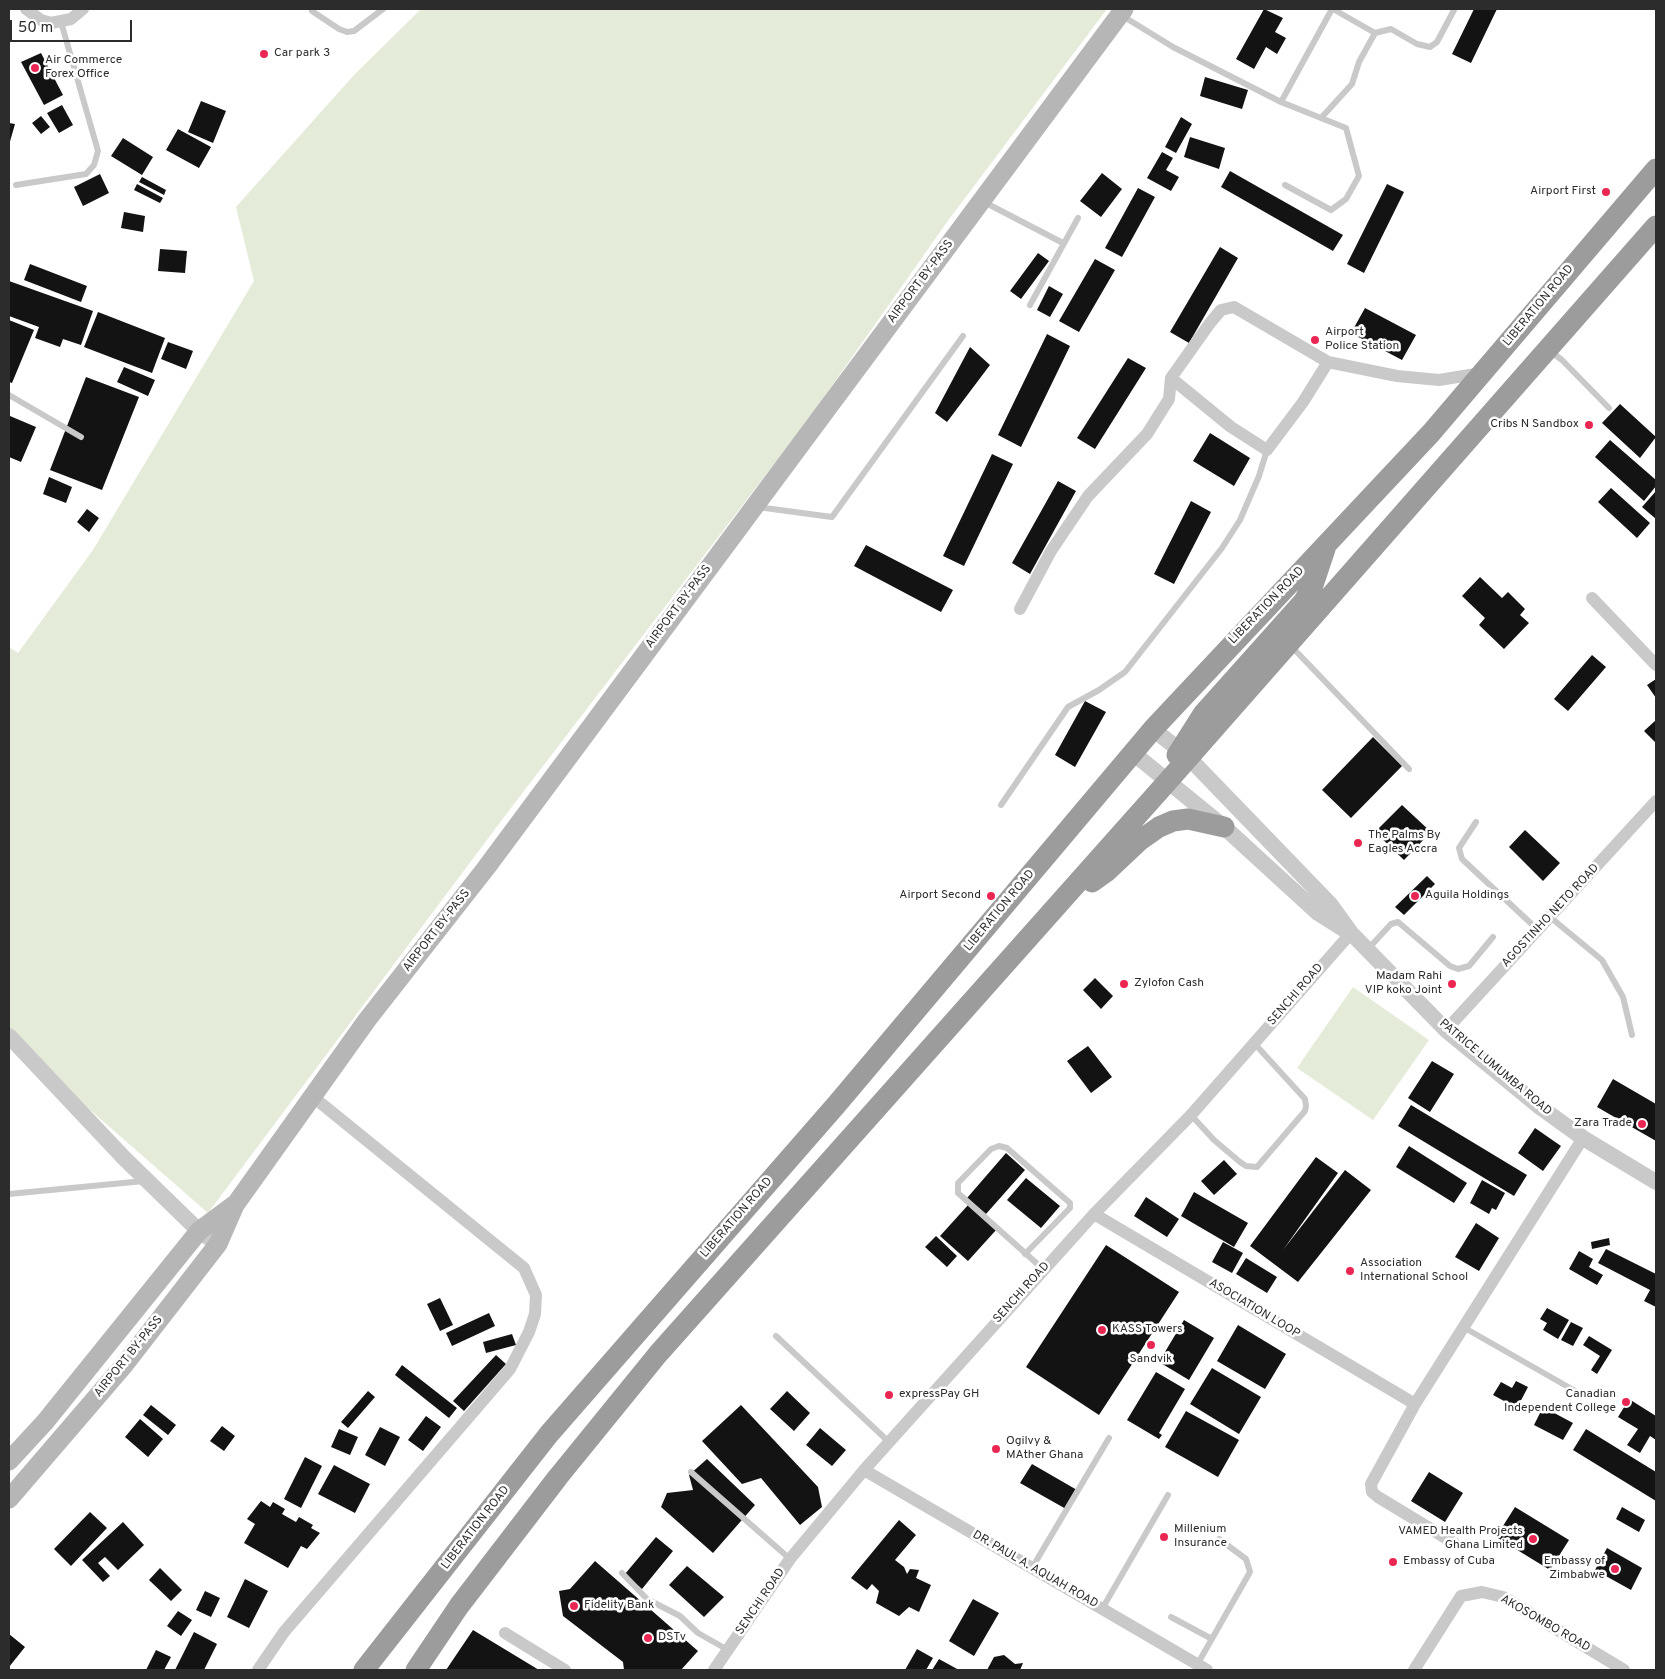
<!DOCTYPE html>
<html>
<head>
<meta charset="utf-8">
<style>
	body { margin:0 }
	#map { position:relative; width:1665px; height:1679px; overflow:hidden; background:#fff; font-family:Overpass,sans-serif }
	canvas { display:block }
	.frame { position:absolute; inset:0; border:10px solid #2c2c2c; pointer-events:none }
	.scale { position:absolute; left:10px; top:20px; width:122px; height:22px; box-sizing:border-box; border:2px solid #2c2c2c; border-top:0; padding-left:6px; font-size:15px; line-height:18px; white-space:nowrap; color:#2c2c2c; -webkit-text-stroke:4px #fff; paint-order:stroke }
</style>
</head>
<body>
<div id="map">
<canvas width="1665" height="1679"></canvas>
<div class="frame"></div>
<div class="scale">50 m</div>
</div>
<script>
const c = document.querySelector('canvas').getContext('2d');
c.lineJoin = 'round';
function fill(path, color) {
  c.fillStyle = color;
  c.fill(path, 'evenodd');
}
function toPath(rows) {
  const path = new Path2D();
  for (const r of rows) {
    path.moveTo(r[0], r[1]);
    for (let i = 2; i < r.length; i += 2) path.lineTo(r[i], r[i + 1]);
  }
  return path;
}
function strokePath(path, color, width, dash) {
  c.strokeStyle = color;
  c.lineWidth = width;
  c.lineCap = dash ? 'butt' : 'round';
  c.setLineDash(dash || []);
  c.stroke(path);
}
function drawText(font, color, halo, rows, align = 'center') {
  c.font = font + ' Overpass,sans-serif';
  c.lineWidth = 5;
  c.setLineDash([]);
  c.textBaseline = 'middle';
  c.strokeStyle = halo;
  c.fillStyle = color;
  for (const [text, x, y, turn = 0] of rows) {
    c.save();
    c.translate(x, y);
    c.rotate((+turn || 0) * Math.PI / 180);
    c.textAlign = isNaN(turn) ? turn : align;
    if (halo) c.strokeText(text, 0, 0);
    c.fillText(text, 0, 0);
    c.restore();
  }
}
fill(toPath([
	[421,9,1107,9,947,222,810,417,501,821,208,1213,9,1039,9,647,18,653,93,550,254,281,236,207,354,75],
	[1353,987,1429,1040,1373,1120,1297,1068]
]), '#e5ebd9');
fill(toPath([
	[1264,9,1283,18,1275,32,1286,38,1277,54,1266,47,1254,69,1236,59],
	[1474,9,1497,9,1471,63,1452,54],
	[41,53,63,95,44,105,21,62],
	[1205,77,1248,90,1242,109,1200,96],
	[201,101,226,111,213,143,188,132],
	[62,105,73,125,59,133,47,113],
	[41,116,50,127,41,134,32,123],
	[1181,117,1192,124,1176,153,1165,147],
	[9,123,15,124,9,145],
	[178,129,211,147,199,168,166,150],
	[1190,137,1225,148,1219,169,1184,157],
	[123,138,153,157,142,175,111,156],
	[1162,152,1173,158,1166,170,1179,177,1171,191,1147,178],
	[1230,171,1343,235,1333,251,1221,187],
	[1102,173,1122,189,1101,217,1080,201],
	[100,174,109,193,83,206,74,187],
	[142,177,166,190,164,195,139,182],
	[137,184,163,198,160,203,134,190],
	[1387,184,1404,192,1364,273,1347,264],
	[1138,188,1155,197,1122,257,1105,248],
	[124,212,145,216,143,232,121,228],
	[1220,247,1238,258,1189,343,1170,332],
	[160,249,187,251,185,273,158,271],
	[1038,253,1049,261,1021,299,1010,291],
	[1095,259,1115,270,1079,332,1059,321],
	[30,264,87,286,81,302,24,280],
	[9,281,93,311,81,345,63,339,60,347,35,338,39,327,9,316],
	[1049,286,1063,294,1050,317,1037,310],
	[1365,308,1416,335,1402,360,1351,333],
	[98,312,165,338,152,373,84,347],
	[9,320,34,330,12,383,9,382],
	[1047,334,1070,346,1021,447,998,435],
	[168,342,193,351,186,369,161,359],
	[970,347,990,365,947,422,935,413],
	[1128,358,1146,368,1095,449,1077,438],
	[124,367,155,380,148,396,117,382],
	[86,377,139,397,102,490,50,470],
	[1620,404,1656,437,1640,458,1602,423],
	[10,416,36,427,21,462,9,457],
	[1210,433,1250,458,1234,486,1193,461],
	[1610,440,1656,480,1656,486,1644,501,1595,457],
	[992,454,1013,464,964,566,943,556],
	[49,477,72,487,66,503,43,494],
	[1058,481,1076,491,1030,574,1012,563],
	[1611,488,1650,523,1637,538,1598,502],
	[1656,491,1656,519,1642,507],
	[1191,501,1211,512,1174,584,1154,574],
	[87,509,99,518,89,532,77,522],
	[866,545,953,590,941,612,854,566],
	[1480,577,1502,598,1508,592,1525,609,1520,615,1529,623,1504,649,1479,625,1485,618,1462,596],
	[1592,655,1606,667,1568,711,1554,699],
	[1656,679,1656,698,1647,685],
	[1085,701,1106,712,1075,767,1055,755],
	[1656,720,1656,743,1644,731],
	[1373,737,1402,766,1351,818,1322,790],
	[1402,805,1431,832,1404,860,1375,832],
	[1525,830,1560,863,1543,881,1509,847],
	[1427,876,1435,884,1404,915,1395,907],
	[1095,978,1113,996,1101,1009,1083,990],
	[1088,1046,1112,1077,1091,1093,1067,1061],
	[1432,1061,1454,1074,1430,1112,1408,1098],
	[1613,1079,1656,1104,1656,1141,1597,1107],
	[1411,1105,1527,1175,1514,1196,1398,1126],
	[1535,1128,1561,1146,1543,1171,1518,1153],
	[1409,1146,1467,1183,1454,1203,1396,1167],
	[1006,1153,1025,1170,986,1214,967,1198],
	[1316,1157,1338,1173,1283,1250,1345,1170,1371,1190,1298,1282,1250,1246],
	[1224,1160,1237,1174,1214,1195,1201,1181],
	[1026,1178,1060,1206,1041,1228,1007,1200],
	[1482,1180,1505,1193,1496,1210,1492,1208,1489,1214,1470,1203],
	[1194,1192,1248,1223,1234,1247,1181,1216],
	[1146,1197,1179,1219,1167,1237,1134,1216],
	[969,1204,997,1229,968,1261,940,1236],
	[1476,1223,1499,1238,1479,1271,1455,1257],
	[936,1236,957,1256,947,1267,925,1247],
	[1609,1238,1610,1245,1592,1249,1591,1242],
	[1223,1242,1243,1253,1232,1273,1212,1262],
	[1106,1245,1179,1292,1099,1415,1026,1367],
	[1606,1249,1656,1274,1656,1307,1644,1301,1650,1290,1598,1263],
	[1579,1251,1593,1259,1589,1267,1603,1275,1597,1285,1569,1269],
	[1246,1258,1277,1277,1267,1293,1236,1274],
	[440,1298,453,1325,440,1331,427,1304],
	[1547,1308,1569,1320,1558,1339,1543,1330,1547,1323,1540,1319],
	[489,1313,495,1326,452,1346,446,1333],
	[1184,1320,1214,1338,1189,1380,1159,1362],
	[1571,1322,1583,1328,1573,1346,1561,1340],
	[1238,1325,1286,1354,1265,1389,1217,1361],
	[512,1334,516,1345,486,1353,483,1342],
	[1589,1336,1612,1350,1597,1374,1591,1370,1600,1356,1583,1345],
	[496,1355,506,1364,464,1411,453,1401],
	[402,1365,457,1408,449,1418,395,1375],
	[1212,1368,1261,1397,1239,1434,1190,1404],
	[1156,1372,1185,1389,1159,1433,1162,1435,1159,1439,1127,1420],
	[1516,1381,1528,1387,1517,1408,1493,1395,1501,1382,1512,1388],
	[368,1391,375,1397,348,1428,341,1422],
	[787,1391,810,1413,794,1431,770,1409],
	[1629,1399,1656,1416,1656,1440,1650,1436,1640,1453,1627,1445,1638,1429,1618,1417],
	[151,1405,176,1425,168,1435,143,1415],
	[741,1405,818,1487,822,1507,800,1525,761,1478,742,1484,702,1441],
	[1543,1407,1573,1423,1563,1440,1534,1425],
	[1186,1411,1239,1440,1218,1477,1165,1447],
	[426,1416,441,1427,423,1451,408,1440],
	[140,1419,163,1439,148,1457,125,1437],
	[222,1426,235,1436,224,1451,210,1441],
	[380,1427,400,1437,385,1466,365,1455],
	[820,1428,846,1450,832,1466,806,1445],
	[339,1429,358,1437,350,1455,331,1447],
	[1586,1429,1656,1472,1656,1501,1573,1450],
	[305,1457,322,1466,301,1508,284,1499],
	[707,1459,755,1505,713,1553,661,1507,667,1493,693,1490,689,1475],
	[1032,1464,1077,1490,1066,1509,1020,1483],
	[334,1465,370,1484,355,1513,318,1494],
	[1429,1472,1463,1493,1445,1522,1411,1501],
	[261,1501,270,1507,273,1502,285,1509,282,1514,296,1522,299,1517,313,1525,311,1528,320,1533,307,1549,301,1546,288,1568,244,1543,255,1524,247,1519],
	[1515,1507,1569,1540,1550,1570,1496,1537],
	[1622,1507,1645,1520,1639,1532,1616,1519],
	[90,1512,107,1528,71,1566,54,1549],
	[899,1520,916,1535,895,1560,904,1567,907,1574,910,1569,919,1570,916,1578,931,1585,919,1612,909,1607,899,1616,876,1603,879,1591,872,1584,867,1590,851,1578],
	[123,1522,144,1545,118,1570,105,1557,98,1563,110,1576,103,1582,82,1560],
	[656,1537,673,1551,642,1589,625,1574],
	[1607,1548,1642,1568,1631,1590,1595,1570],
	[595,1561,698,1651,681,1670,624,1670,623,1662,563,1616,559,1591,570,1589],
	[687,1566,724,1597,704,1617,669,1585],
	[160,1568,182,1590,171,1601,149,1580],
	[245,1579,268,1591,249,1628,227,1617],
	[205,1591,220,1598,211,1617,196,1610],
	[973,1599,999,1613,974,1656,949,1641],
	[178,1611,192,1620,181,1636,167,1626],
	[473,1630,539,1670,446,1670],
	[194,1632,217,1644,204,1670,175,1670],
	[9,1634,25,1647,9,1667],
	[917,1649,933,1658,926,1670,905,1670],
	[156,1650,171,1657,164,1670,146,1670],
	[1004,1655,1015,1664,1023,1663,1020,1670,987,1670,994,1657],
	[939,1659,959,1670,932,1670]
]), '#131313');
strokePath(toPath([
	[1333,9,1375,33],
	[312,11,339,29,347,32,354,31,383,9],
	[1121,15,1173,47,1281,102,1346,128,1359,176,1346,199,1331,210,1285,185],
	[1281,102,1332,9],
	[1321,118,1352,84,1359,62,1375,33,1391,29,1417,44,1430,47,1437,42,1454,10],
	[16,185,86,174,94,165,98,151,61,22],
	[984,202,1063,243],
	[1030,305,1078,218],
	[1550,351,1562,360,1609,408],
	[9,395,81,437],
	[757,507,832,517,963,336],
	[1291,646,1409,769],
	[1001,805,1068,707,1099,690,1125,672,1222,548,1240,520,1259,476,1267,450],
	[1476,822,1459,848,1462,859,1538,930],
	[1550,917,1602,960,1623,997,1632,1035],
	[1368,949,1391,924,1398,922,1450,966,1458,969,1469,966,1493,937],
	[1191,1115,1214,1140,1240,1162,1246,1166,1257,1167,1305,1111,1306,1106,1305,1099,1254,1043],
	[9,1194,144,1181],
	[1025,1254,1070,1208,1070,1203,1007,1148,999,1146,991,1149,958,1183,958,1193,1043,1269],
	[1463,1327,1584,1396],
	[776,1336,889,1442],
	[691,1472,790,1559],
	[1032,1568,1109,1438],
	[622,1573,647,1599,680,1616,698,1633,728,1650],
	[1102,1609,1168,1495],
	[1171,1617,1212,1639],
	[1197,1665,1250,1572,1246,1559,1219,1539]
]), '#c9c9c9', 6);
strokePath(toPath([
	[26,9,41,20,51,23,71,19,83,9],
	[1328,362,1303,402,1267,450,1231,427,1171,378,1210,323,1221,310,1234,307,1328,362,1397,376,1439,380,1482,373],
	[1592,598,1656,665],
	[1020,609,1051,551,1088,496,1147,434,1169,399,1171,378],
	[1446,1030,1656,801],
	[1094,1214,1415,1404],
	[864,1470,1207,1670],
	[1454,1543,1378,1497,1372,1492,1371,1484,1415,1404,1583,1138],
	[505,1633,565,1670],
	[258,1670,284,1632,510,1369,529,1332,535,1314,536,1295,524,1268,312,1096],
	[714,1670,790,1559,864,1470,1094,1214,1191,1115,1351,933],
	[1414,1670,1461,1596,1482,1592,1503,1597,1624,1670]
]), '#c9c9c9', 12);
strokePath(toPath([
	[1153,729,1188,757,1330,904,1351,933,1446,1030,1540,1107,1583,1138,1656,1182],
	[1133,753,1224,827,1318,913,1345,930],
	[9,1036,124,1158,199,1231,218,1244]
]), '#c9c9c9', 16);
strokePath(toPath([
	[9,1461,45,1422,199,1231,234,1205],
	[9,1499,125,1364,218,1244,235,1205,367,1020,486,868,1124,9]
]), '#b6b6b6', 19);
strokePath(toPath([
	[1177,755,1203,714,1304,601,1313,585,1325,549],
	[1092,882,1106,872,1139,841,1159,827,1173,821,1188,819,1224,827],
	[364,1670,549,1434,837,1104,1153,729,1431,433,1656,169],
	[416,1670,459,1606,558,1477,658,1354,1168,781,1656,226]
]), '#9c9c9c', 21);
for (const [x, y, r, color] of [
	[264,54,5,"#ea2753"],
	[35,68,5,"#ea2753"],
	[1606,192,5,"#ea2753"],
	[1315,340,5,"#ea2753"],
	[1589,425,5,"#ea2753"],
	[1358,843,5,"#ea2753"],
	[991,896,5,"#ea2753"],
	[1415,896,5,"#ea2753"],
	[1124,984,5,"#ea2753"],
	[1452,984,5,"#ea2753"],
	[1642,1124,5,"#ea2753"],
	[1350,1271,5,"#ea2753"],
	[1102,1330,5,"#ea2753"],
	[1151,1345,5,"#ea2753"],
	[889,1395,5,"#ea2753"],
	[1626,1402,5,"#ea2753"],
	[996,1449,5,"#ea2753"],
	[1164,1537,5,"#ea2753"],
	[1533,1539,5,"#ea2753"],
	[1393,1562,5,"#ea2753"],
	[1615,1569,5,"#ea2753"],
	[574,1606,5,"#ea2753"],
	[648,1638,5,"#ea2753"]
]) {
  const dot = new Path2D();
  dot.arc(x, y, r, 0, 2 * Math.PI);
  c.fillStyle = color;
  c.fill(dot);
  strokePath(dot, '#fff', 2);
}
drawText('12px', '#2c2c2c', '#fff', [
	["Car park 3",274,54],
	["Air Commerce",45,61],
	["Forex Office",45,75],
	["Airport First",1596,192,"right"],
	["Airport",1325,333],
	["Police Station",1325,347],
	["Cribs N Sandbox",1579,425,"right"],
	["The Palms By",1368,836],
	["Eagles Accra",1368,850],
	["Airport Second",981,896,"right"],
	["Aguila Holdings",1425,896],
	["Madam Rahi",1442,977,"right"],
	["VIP koko Joint",1442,991,"right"],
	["Zylofon Cash",1134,984],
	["Zara Trade",1632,1124,"right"],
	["Association",1360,1264],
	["International School",1360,1278],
	["KASS Towers",1112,1330],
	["Sandvik",1151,1360,"center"],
	["expressPay GH",899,1395],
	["Canadian",1616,1395,"right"],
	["Independent College",1616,1409,"right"],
	["Ogilvy &",1006,1442],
	["MAther Ghana",1006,1456],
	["Millenium",1174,1530],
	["Insurance",1174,1544],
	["VAMED Health Projects",1523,1532,"right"],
	["Ghana Limited",1523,1546,"right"],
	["Embassy of Cuba",1403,1562],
	["Embassy of",1605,1562,"right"],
	["Zimbabwe",1605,1576,"right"],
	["Fidelity Bank",584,1606],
	["DSTv",658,1638]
], 'left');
drawText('12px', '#2c2c2c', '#fff', [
	["AIRPORT BY-PASS",921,282,-53],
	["LIBERATION ROAD",1539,306,-50],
	["LIBERATION ROAD",1267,606,-46],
	["AIRPORT BY-PASS",679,607,-53],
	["LIBERATION ROAD",1000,911,-50],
	["AGOSTINHO NETO ROAD",1551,916,-47],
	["AIRPORT BY-PASS",437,931,-52],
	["SENCHI ROAD",1296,995,-49],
	["PATRICE LUMUMBA ROAD",1495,1068,40],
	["LIBERATION ROAD",737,1218,-49],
	["SENCHI ROAD",1022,1293,-48],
	["ASOCIATION LOOP",1254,1309,31],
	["AIRPORT BY-PASS",129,1357,-51],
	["LIBERATION ROAD",476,1528,-52],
	["DR. PAUL A. AQUAH ROAD",1035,1570,30],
	["SENCHI ROAD",761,1602,-56],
	["AKOSOMBO ROAD",1545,1624,30]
]);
</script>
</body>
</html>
